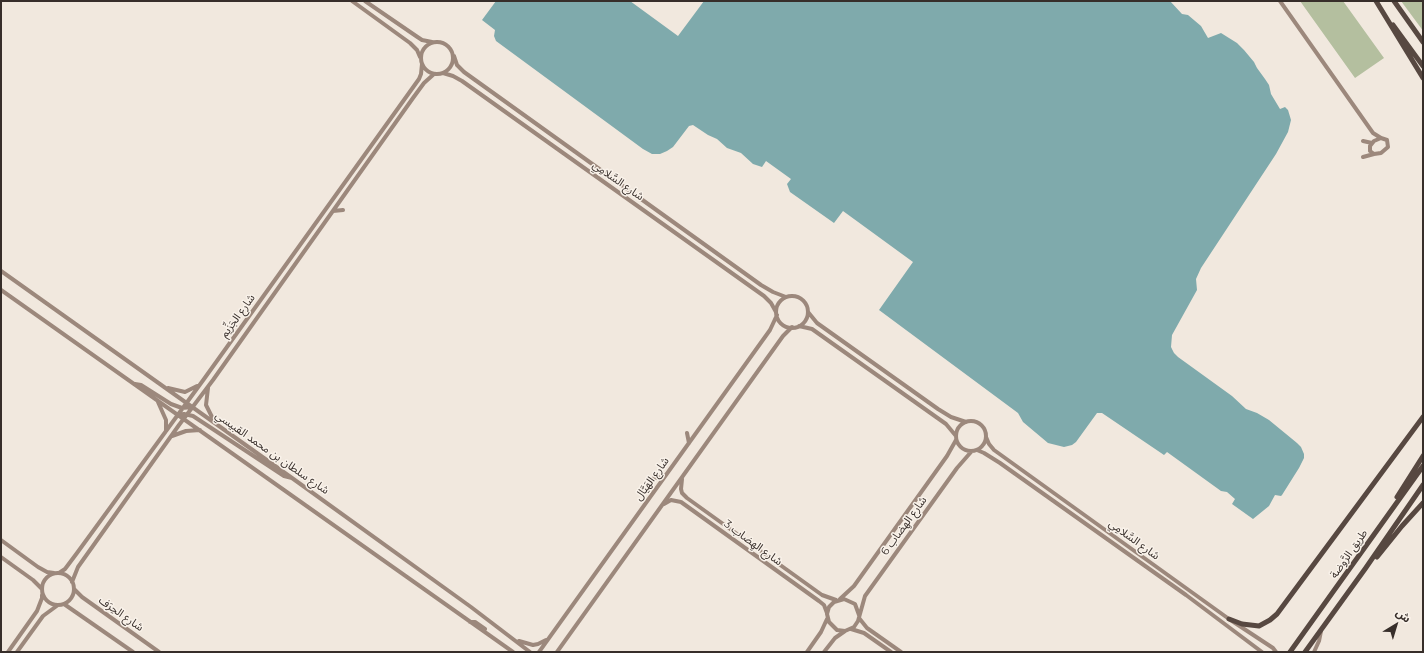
<!DOCTYPE html>
<html>
<head>
<meta charset="utf-8">
<style>
	body { margin:0 }
	#map { position:relative; width:1424px; height:653px; overflow:hidden; background:#f1e8de; font-family:Montserrat,"Noto Sans Arabic",sans-serif }
	canvas { display:block }
	.frame { position:absolute; inset:0; border:2px solid #372e2a; pointer-events:none }
	.north { position:absolute; left:1376px; top:605px; width:40px; height:40px; -webkit-text-stroke:3px #f9f2ea; paint-order:stroke; rotate:38deg; font-size:11px; font-weight:700; line-height:16px; text-align:center; color:#372e2a }
	.north::after { content:''; display:block; margin:auto; width:14px; height:18px; background:#372e2a; clip-path:polygon(50% 0,100% 100%,50% 72%,0 100%) }
</style>
</head>
<body>
<div id="map">
<canvas width="1424" height="653"></canvas>
<div class="frame"></div>
<div class="north">ش</div>
</div>
<script>
const c = document.querySelector('canvas').getContext('2d');
c.lineJoin = 'round';
function fill(path, color) {
  c.fillStyle = color;
  c.fill(path, 'evenodd');
}
function toPath(rows) {
  const path = new Path2D();
  for (const r of rows) {
    if (r.length === 3) {
      path.moveTo(r[0] + r[2], r[1]);
      path.arc(r[0], r[1], r[2], 0, 2 * Math.PI);
      continue;
    }
    path.moveTo(r[0], r[1]);
    for (let i = 2; i < r.length; i += 2) path.lineTo(r[i], r[i + 1]);
  }
  return path;
}
function strokePath(path, color, width, dash) {
  c.strokeStyle = color;
  c.lineWidth = width;
  c.lineCap = dash ? 'butt' : 'round';
  c.setLineDash(dash || []);
  c.stroke(path);
}
function drawText(font, color, halo, rows, align = 'center') {
  c.font = font + ' Montserrat,"Noto Sans Arabic",sans-serif';
  c.lineWidth = 3;
  c.setLineDash([]);
  c.textBaseline = 'middle';
  c.strokeStyle = halo;
  c.fillStyle = color;
  for (const [text, x, y, turn = 0] of rows) {
    c.save();
    c.translate(x, y);
    c.rotate((+turn || 0) * Math.PI / 180);
    c.textAlign = isNaN(turn) ? turn : align;
    if (halo) c.strokeText(text, 0, 0);
    c.fillText(text, 0, 0);
    c.restore();
  }
}
fill(toPath([
	[1300,1,1343,1,1384,58,1355,78],
	[1401,1,1423,1,1423,31,1421,28]
]), '#b4bf9f');
fill(toPath([
	[496,1,630,1,678,36,704,1,1170,1,1182,14,1188,15,1201,26,1208,38,1221,33,1237,43,1244,50,1254,62,1257,68,1265,79,1269,85,1271,94,1280,109,1285,107,1288,110,1291,120,1288,132,1276,154,1201,268,1196,279,1197,290,1172,335,1171,347,1174,353,1178,357,1232,396,1246,409,1257,413,1269,420,1297,443,1301,447,1304,454,1304,458,1299,468,1282,495,1281,496,1275,495,1269,506,1253,519,1232,504,1235,499,1227,492,1221,491,1167,452,1164,455,1102,413,1097,413,1076,442,1072,445,1064,447,1048,443,1023,422,1018,413,879,310,913,262,843,211,834,223,790,192,787,184,791,179,766,161,762,167,753,164,741,153,727,148,717,139,708,135,693,125,689,126,673,147,667,151,660,154,652,154,643,149,496,41,494,36,495,30,482,20]
]), '#7faaac');
strokePath(toPath([
	[352,1,410,43,417,50,420,57],
	[365,1,416,36,422,40,432,42],
	[1280,1,1373,133,1381,138],
	[437,58,16],
	[454,56,457,65,464,72,761,285,773,292,786,297],
	[443,73,453,76,462,81,764,296,771,303,776,312],
	[1381,138,1387,140,1388,147,1381,153,1374,154,1370,151,1370,146,1374,141,1381,138],
	[1363,141,1372,143],
	[1363,157,1374,154],
	[333,211,343,210],
	[1,271,292,478,471,607,530,652],
	[1,290,513,652],
	[792,312,16],
	[808,312,817,323,938,409,951,417,966,422],
	[799,326,812,329,946,424,956,436],
	[135,384,141,385,171,404,182,408,192,407],
	[168,388,185,392,197,386],
	[208,388,206,405,214,421],
	[158,402,166,420,166,431],
	[178,415,184,414,193,416,284,476,292,478],
	[971,436,15],
	[687,433,689,443],
	[172,436,186,431,200,430],
	[986,437,989,444,994,450,1229,619,1273,648,1276,652],
	[977,450,984,453,1000,463,1186,595,1262,652],
	[654,478,664,477],
	[682,479,681,489,682,493,687,498,822,595,836,600],
	[664,504,671,500,681,502,819,601,824,605,827,613],
	[1,540,38,567,47,572,54,573],
	[1,557,33,580,42,589],
	[59,573,65,569,77,553,204,379,419,79,421,74,422,64],
	[58,589,16],
	[72,582,78,567,179,425,213,380,413,98,424,83,434,74],
	[74,589,82,597,159,652],
	[840,599,854,586,947,456,956,440],
	[64,604,133,652],
	[859,615,855,604,844,599,834,602,829,607,827,614,829,622,837,630,845,631,854,627,858,621,865,596,957,468,971,452],
	[859,618,867,628,901,652],
	[470,622,475,622,485,629],
	[851,629,864,633,891,652],
	[519,641,533,645,538,644,546,640],
	[8,652,37,611,42,598,42,595],
	[17,652,43,616,58,605],
	[539,652,770,330,777,315],
	[557,652,783,336,792,327],
	[807,652,821,632,827,619],
	[824,652,835,638,845,631],
	[1314,652,1319,641,1321,631]
]), '#9c887c', 4);
strokePath(toPath([
	[1376,1,1423,78],
	[1394,1,1423,42],
	[1393,25,1423,66],
	[1397,497,1423,456],
	[1377,557,1402,526,1423,503],
	[1229,619,1242,624,1259,626,1270,620,1277,614,1423,417],
	[1290,652,1423,466],
	[1305,652,1365,569,1423,485]
]), '#574841', 5);
drawText('11px', '#372e2a', '#f9f2ea', [
	["شارع السَّلامِي",618,181,35],
	["شارع الجَزِّيم",238,316,-54],
	["شارع سلطان بن محمد القبيسي",272,453,35],
	["شارع الهَيَّال",652,479,-54],
	["شارع الهِضاب 6",904,526,-54],
	["شارع السَّلامِي",1134,540,36],
	["شارع الهِضاب 3",753,543,36],
	["طريق الرَّوضة",1349,554,-55],
	["شارع الحِرَف",121,614,35]
]);
</script>
</body>
</html>
